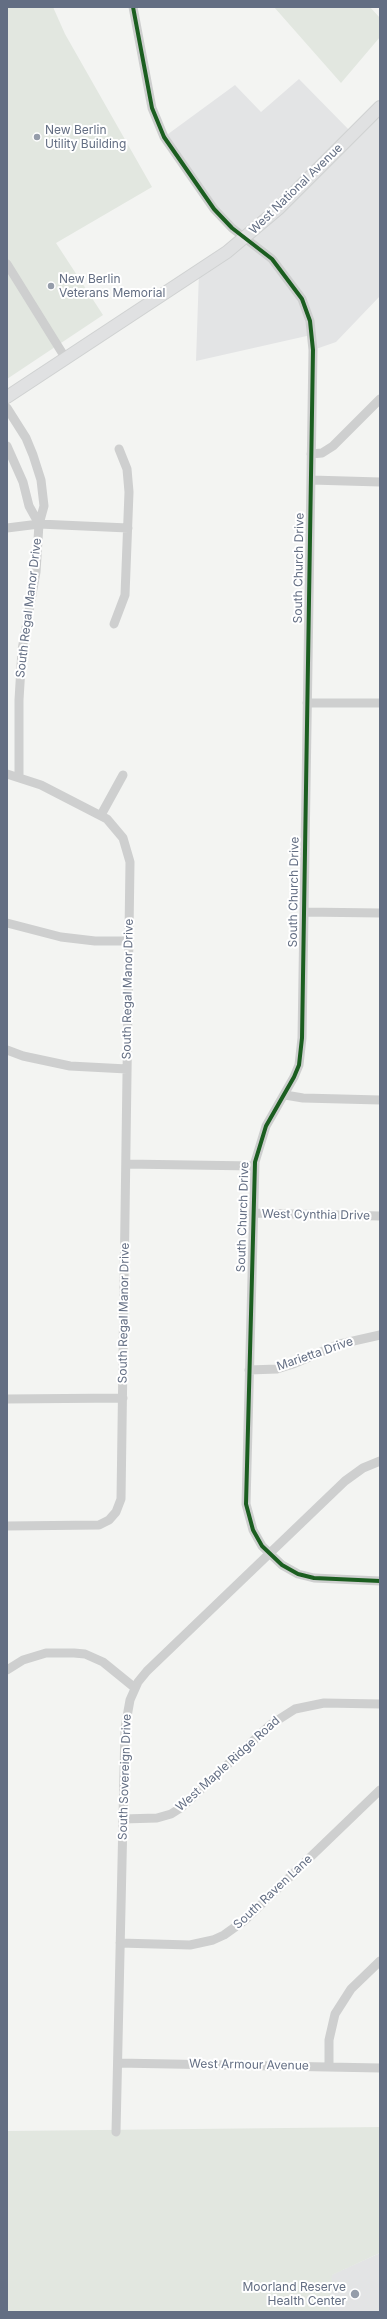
<!DOCTYPE html>
<html>
<head>
<meta charset="utf-8">
<style>
	body { margin:0 }
	#map { position:relative; width:387px; height:2319px; overflow:hidden; background:#f3f4f2; font-family:Inter,sans-serif }
	canvas { display:block }
	.frame { position:absolute; inset:0; border:8px solid #636e83; pointer-events:none }
</style>
</head>
<body>
<div id="map">
<canvas width="387" height="2319"></canvas>
<div class="frame"></div>
</div>
<script>
const c = document.querySelector('canvas').getContext('2d');
c.lineJoin = 'round';
function fill(path, color) {
  c.fillStyle = color;
  c.fill(path, 'evenodd');
}
function toPath(rows) {
  const path = new Path2D();
  for (const r of rows) {
    path.moveTo(r[0], r[1]);
    for (let i = 2; i < r.length; i += 2) path.lineTo(r[i], r[i + 1]);
  }
  return path;
}
function strokePath(path, color, width, dash) {
  c.strokeStyle = color;
  c.lineWidth = width;
  c.lineCap = dash ? 'butt' : 'round';
  c.setLineDash(dash || []);
  c.stroke(path);
}
function drawText(font, color, halo, rows, align = 'center') {
  c.font = font + ' Inter,sans-serif';
  c.lineWidth = 4;
  c.setLineDash([]);
  c.textBaseline = 'middle';
  c.strokeStyle = halo;
  c.fillStyle = color;
  for (const [text, x, y, turn = 0] of rows) {
    c.save();
    c.translate(x, y);
    c.rotate((+turn || 0) * Math.PI / 180);
    c.textAlign = isNaN(turn) ? turn : align;
    if (halo) c.strokeText(text, 0, 0);
    c.fillText(text, 0, 0);
    c.restore();
  }
}
fill(toPath([
	[299,79,353,134,380,107,380,296,336,342,313,350,311,335,196,361,199,272,245,237,232,228,164,137,235,85,261,112],
	[380,2253,380,2312,329,2312,331,2275]
]), '#e3e4e5');
fill(toPath([
	[7,7,53,7,65,34,152,187,56,243,103,315,7,379],
	[274,7,370,7,380,18,380,37,341,83],
	[380,2127,380,2253,332,2275,329,2312,7,2312,7,2131]
]), '#e2e7e0');
const secondary = toPath([
	[7,397,227,252,278,209,380,107]
]);
strokePath(secondary, '#cfd1d1', 14);
strokePath(toPath([
	[133,7,152,108,164,137,214,209,232,228,272,259,302,299,310,321,313,350,302,1038,299,1065,294,1077,266,1126,255,1162,246,1504,253,1530,262,1546,282,1565,298,1574,314,1578,380,1581],
	[7,264,66,359],
	[7,408,26,438,33,455,41,480,44,506,39,524,36,572,22,650,19,700,19,777],
	[7,446,23,482,29,506,39,524],
	[311,454,322,453,333,446,380,399],
	[311,480,380,482],
	[7,528,39,524,128,528],
	[114,624,125,595,129,492,127,469,119,449],
	[307,703,380,703],
	[7,774,41,785,107,819,123,838,130,862,121,1499,116,1512,109,1520,99,1525,7,1526],
	[101,815,123,775],
	[304,912,380,913],
	[7,923,61,937,95,941,129,941],
	[7,1050,23,1056,70,1066,127,1069],
	[285,1095,303,1098,380,1100],
	[126,1164,254,1166],
	[252,1213,380,1216],
	[249,1370,277,1369,293,1364,340,1344,380,1335],
	[7,1399,123,1398],
	[7,1670,23,1660,46,1653,74,1653,85,1654,103,1662,135,1688],
	[123,1819,157,1818,171,1814,182,1807,270,1725,295,1709,324,1703,380,1704],
	[120,1943,190,1945,213,1940,224,1935,245,1920,380,1790],
	[118,2063,380,2068],
	[329,2067,329,2040,335,2014,351,1989,380,1961],
	[116,2132,125,1728,130,1700,138,1682,147,1671,345,1481,363,1468,380,1461]
]), '#cecfcf', 9);
strokePath(secondary, '#e0e1e2', 12);
strokePath(toPath([
	[133,7,152,108,164,137,214,209,232,228,272,259,302,299,310,321,313,350,302,1038,299,1065,294,1077,266,1126,255,1162,246,1504,253,1530,262,1546,282,1565,298,1574,314,1578,380,1581]
]), '#1b5e20', 4);
for (const [x, y, r, color] of [
	[37,137,4,"#959daa"],
	[51,286,4,"#959daa"],
	[355,2294,5,"#959daa"]
]) {
  const dot = new Path2D();
  dot.arc(x, y, r, 0, 2 * Math.PI);
  c.fillStyle = color;
  c.fill(dot);
  strokePath(dot, '#fff', 1.5);
}
drawText('12px', '#636e83', '#fff', [
	["New Berlin",45,130],
	["Utility Building",45,144],
	["New Berlin",59,279],
	["Veterans Memorial",59,293],
	["Moorland Reserve",346,2287,"right"],
	["Health Center",346,2301,"right"]
], 'left');
drawText('12px', '#636e83', '#fff', [
	["West National Avenue",296,189,-44],
	["South Church Drive",299,568,-89],
	["South Regal Manor Drive",29,608,-83],
	["South Church Drive",294,892,-89],
	["South Regal Manor Drive",128,989,-89],
	["West Cynthia Drive",316,1215,1],
	["South Church Drive",243,1217,-88],
	["South Regal Manor Drive",124,1313,-89],
	["Marietta Drive",315,1354,-19],
	["West Maple Ridge Road",228,1764,-42],
	["South Sovereign Drive",125,1777,-88],
	["South Raven Lane",273,1892,-43],
	["West Armour Avenue",249,2065,1]
]);
</script>
</body>
</html>
